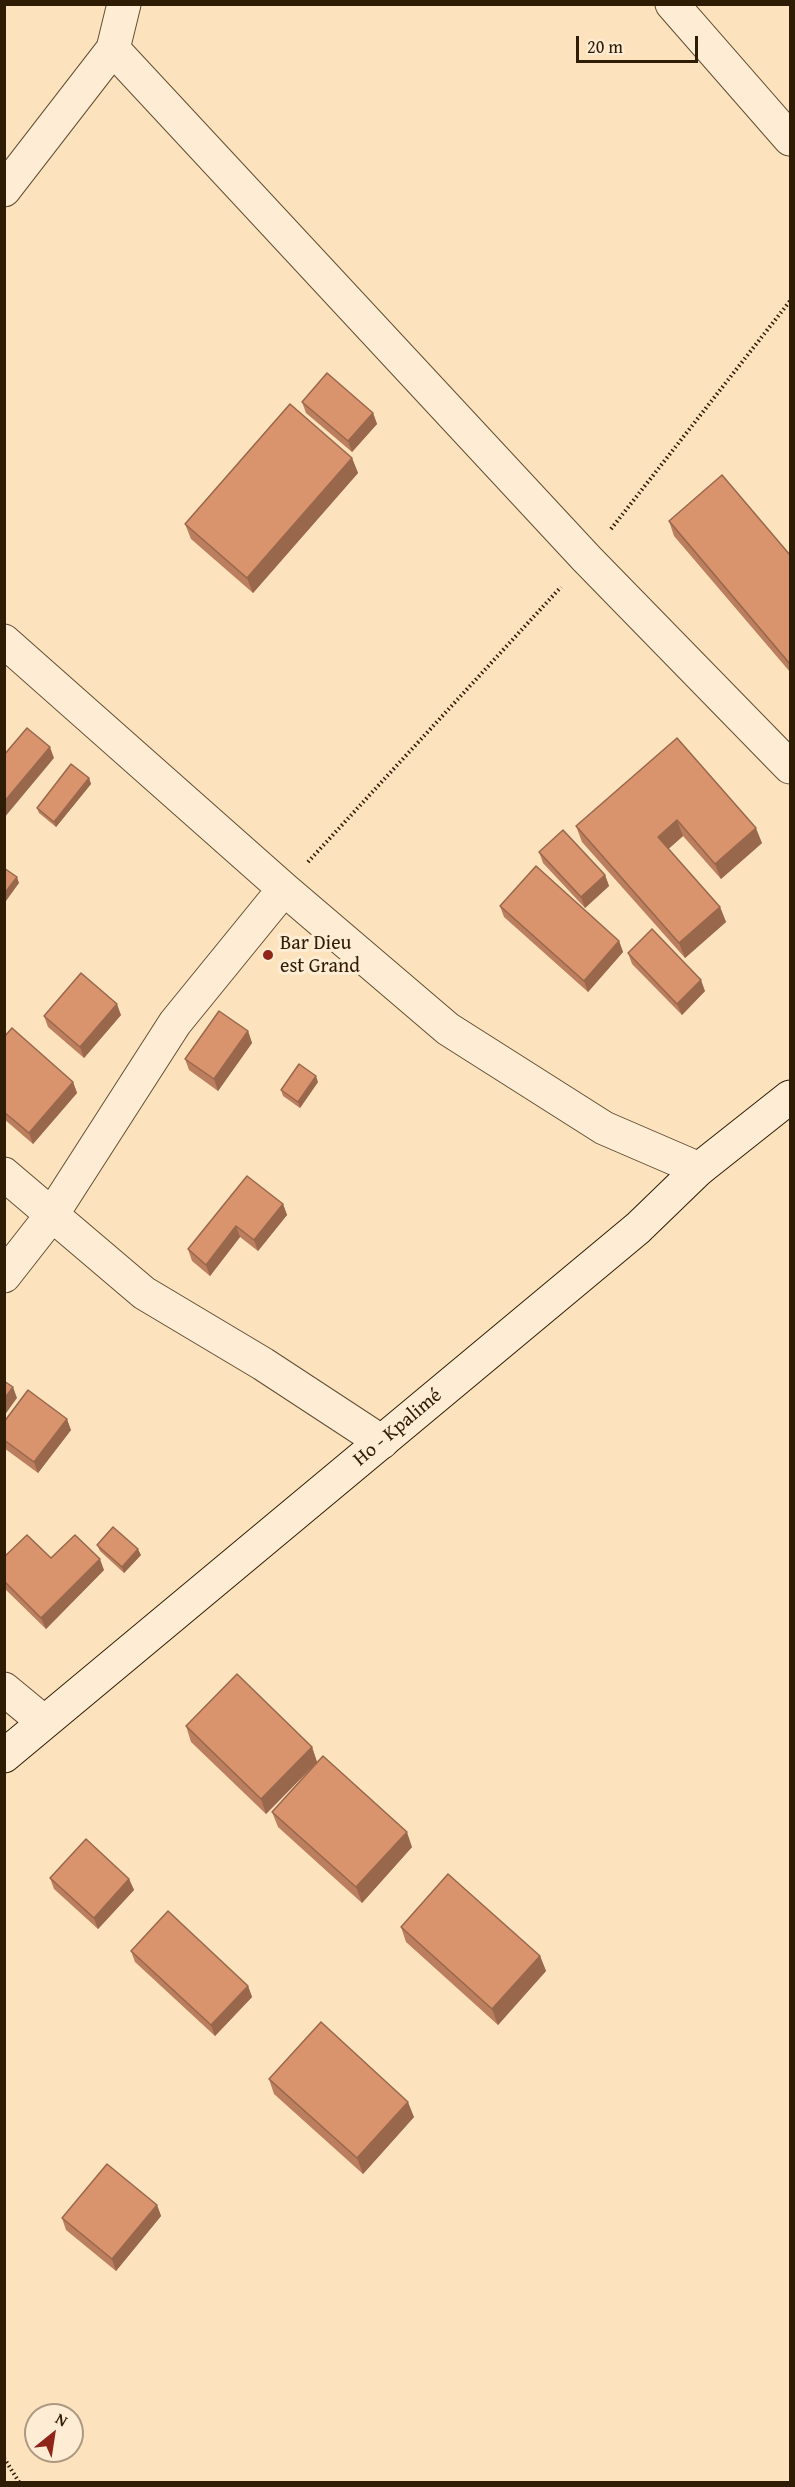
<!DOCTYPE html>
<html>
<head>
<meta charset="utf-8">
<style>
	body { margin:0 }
	#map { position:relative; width:795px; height:2487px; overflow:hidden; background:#fde3bd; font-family:"Gentium Book Plus",serif }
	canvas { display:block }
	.frame { position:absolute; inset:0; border:6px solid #2e1c05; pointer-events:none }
	.north { position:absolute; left:24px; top:2403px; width:60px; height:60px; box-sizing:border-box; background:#feedd4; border:2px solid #ab9981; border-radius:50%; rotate:30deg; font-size:16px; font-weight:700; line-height:24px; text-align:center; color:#2e1c05 }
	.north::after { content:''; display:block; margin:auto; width:21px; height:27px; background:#8f2418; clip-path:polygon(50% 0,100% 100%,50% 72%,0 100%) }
	.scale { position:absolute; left:576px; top:36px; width:122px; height:27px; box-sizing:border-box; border:3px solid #2e1c05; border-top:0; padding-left:8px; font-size:18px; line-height:21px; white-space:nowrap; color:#2e1c05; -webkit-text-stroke:4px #feedd4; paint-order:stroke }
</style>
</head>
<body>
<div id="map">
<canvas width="795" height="2487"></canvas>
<div class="frame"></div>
<div class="north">N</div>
<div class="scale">20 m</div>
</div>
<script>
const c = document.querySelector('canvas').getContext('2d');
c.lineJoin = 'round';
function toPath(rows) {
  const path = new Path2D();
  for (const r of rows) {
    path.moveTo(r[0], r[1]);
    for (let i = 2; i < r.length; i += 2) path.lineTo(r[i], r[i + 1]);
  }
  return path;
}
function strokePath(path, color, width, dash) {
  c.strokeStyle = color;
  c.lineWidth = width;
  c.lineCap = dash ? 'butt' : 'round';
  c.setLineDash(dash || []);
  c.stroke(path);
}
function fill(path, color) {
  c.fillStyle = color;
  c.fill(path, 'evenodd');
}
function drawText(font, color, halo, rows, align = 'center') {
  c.font = font + ' "Gentium Book Plus",serif';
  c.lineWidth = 6;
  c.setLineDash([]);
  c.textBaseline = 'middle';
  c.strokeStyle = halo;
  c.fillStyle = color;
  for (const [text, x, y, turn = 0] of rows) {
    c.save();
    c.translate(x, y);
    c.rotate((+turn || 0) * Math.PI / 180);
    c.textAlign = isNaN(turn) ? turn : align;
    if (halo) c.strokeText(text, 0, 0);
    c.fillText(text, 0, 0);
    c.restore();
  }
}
const street = toPath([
	[672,4,790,139],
	[113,49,587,559,790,767],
	[4,190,113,49,124,4],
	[4,641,284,889,448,1029,604,1128,699,1169],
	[4,1174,144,1293,263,1364,382,1442],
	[4,1276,51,1216,175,1023,284,889],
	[4,1689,44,1722]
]);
const secondary = toPath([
	[4,1756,638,1228,699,1169,790,1097]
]);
strokePath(street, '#624e33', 35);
strokePath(secondary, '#2e1c05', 35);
strokePath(toPath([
	[611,529,790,301],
	[308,862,561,587],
	[4,2458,19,2482]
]), '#2e1c05', 4, [1.5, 3]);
strokePath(street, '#feedd4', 33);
strokePath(secondary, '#feedd4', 33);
fill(toPath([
	[302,402,373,413,377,424,352,452,306,413],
	[352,458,358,473,253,593,191,539,185,524],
	[669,521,790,555,790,672,674,536],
	[677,738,762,843,721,879,683,836,668,849,720,907,726,922,685,958,582,842,576,826],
	[89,778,91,784,56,827,39,813,37,808],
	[539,852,605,875,609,886,585,908,543,863],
	[500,906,619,941,623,952,588,992,504,917],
	[628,953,705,991,682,1015,632,964],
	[121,1015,84,1058,48,1027,44,1016],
	[248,1031,252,1043,218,1091,189,1070,185,1059],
	[4,1037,73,1082,77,1093,33,1144,4,1119],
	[318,1082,300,1108,283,1096,281,1090],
	[283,1204,287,1215,258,1251,240,1237,210,1276,192,1261,188,1249],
	[4,1422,71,1430,38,1473,4,1448],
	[97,1545,141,1555,124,1573,100,1551],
	[4,1557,51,1558,104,1570,46,1629,4,1588],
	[186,1726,312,1747,317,1762,412,1847,362,1903,278,1827,272,1812,312,1767,266,1814,191,1742],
	[50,1878,129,1879,134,1890,98,1929,54,1889],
	[401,1927,540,1956,546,1971,498,2025,406,1942],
	[131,1951,248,1986,252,1997,215,2036,135,1962],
	[269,2079,414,2117,363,2174,274,2094],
	[157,2205,161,2216,116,2271,66,2230,62,2218]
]), '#bb7e5e');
fill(toPath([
	[373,413,377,424,352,452,348,441],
	[352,458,358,473,253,593,247,578],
	[50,747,54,758,4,818,4,802],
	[89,778,91,784,56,827,54,822],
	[677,820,683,836,664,853,658,837],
	[756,828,762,843,721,879,715,864],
	[605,875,609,886,585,908,581,897],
	[17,877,19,883,6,901,4,894],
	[720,907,726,922,685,958,679,943],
	[619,941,623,952,588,992,584,981],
	[701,980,705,991,682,1015,677,1004],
	[117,1004,121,1015,84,1058,80,1047],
	[248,1031,252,1043,218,1091,214,1079],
	[316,1076,318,1082,300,1108,298,1102],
	[73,1082,77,1093,33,1144,29,1133],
	[283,1204,287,1215,258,1251,254,1240],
	[236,1226,240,1237,210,1276,206,1265],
	[13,1387,17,1398,4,1416,4,1399],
	[67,1419,71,1430,38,1473,34,1462],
	[138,1549,141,1555,124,1573,122,1567],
	[100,1559,104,1570,46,1629,41,1618],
	[312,1747,317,1762,266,1814,261,1799],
	[407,1832,412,1847,362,1903,356,1887],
	[129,1879,134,1890,98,1929,94,1918],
	[540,1956,546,1971,498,2025,492,2009],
	[248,1986,252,1997,215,2036,211,2025],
	[408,2102,414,2117,363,2174,357,2158],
	[157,2205,161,2216,116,2271,112,2259]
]), '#98674c');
const building = toPath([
	[327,373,373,413,348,441,302,402,327,373],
	[290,404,352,458,247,578,185,524,290,404],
	[722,475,790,555,790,664,669,521,722,475],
	[27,728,50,747,4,802,4,755,27,728],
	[677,738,756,828,715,864,677,820,658,837,720,907,679,943,576,826,677,738],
	[71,764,89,778,54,822,37,808,71,764],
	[563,830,605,875,581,897,539,852,563,830],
	[536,866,619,941,584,981,500,906,536,866],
	[4,868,17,877,4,894,4,868],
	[652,929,701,980,677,1004,628,953,652,929],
	[81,973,117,1004,80,1047,44,1016,81,973],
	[219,1011,248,1031,214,1079,185,1059,219,1011],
	[12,1028,73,1082,29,1133,4,1112,4,1037,12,1028],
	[299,1064,316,1076,298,1102,281,1090,299,1064],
	[247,1176,283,1204,254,1240,236,1226,206,1265,188,1249,247,1176],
	[4,1381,13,1387,4,1399,4,1381],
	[28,1390,67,1419,34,1462,4,1440,4,1422,28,1390],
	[113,1527,138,1549,122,1567,97,1545,113,1527],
	[27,1535,51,1558,75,1535,100,1559,41,1618,4,1581,4,1557,27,1535],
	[237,1674,312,1747,261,1799,186,1726,237,1674],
	[323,1756,407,1832,356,1887,272,1812,323,1756],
	[86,1839,129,1879,94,1918,50,1878,86,1839],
	[448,1874,540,1956,492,2009,401,1927,448,1874],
	[168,1911,248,1986,211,2025,131,1951,168,1911],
	[321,2022,408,2102,357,2158,269,2079,321,2022],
	[107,2164,157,2205,112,2259,62,2218,107,2164]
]);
fill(building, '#d9936d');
strokePath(building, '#98674c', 1.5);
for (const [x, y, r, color] of [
	[268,955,6,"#8f2418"]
]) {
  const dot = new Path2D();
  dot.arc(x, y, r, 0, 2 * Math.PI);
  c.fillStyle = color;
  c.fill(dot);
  strokePath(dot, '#feedd4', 2);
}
drawText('20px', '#2e1c05', '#feedd4', [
	["Bar Dieu",280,944],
	["est Grand",280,967]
], 'left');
drawText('20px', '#2e1c05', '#feedd4', [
	["Ho - Kpalimé",398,1428,-40]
]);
</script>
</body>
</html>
